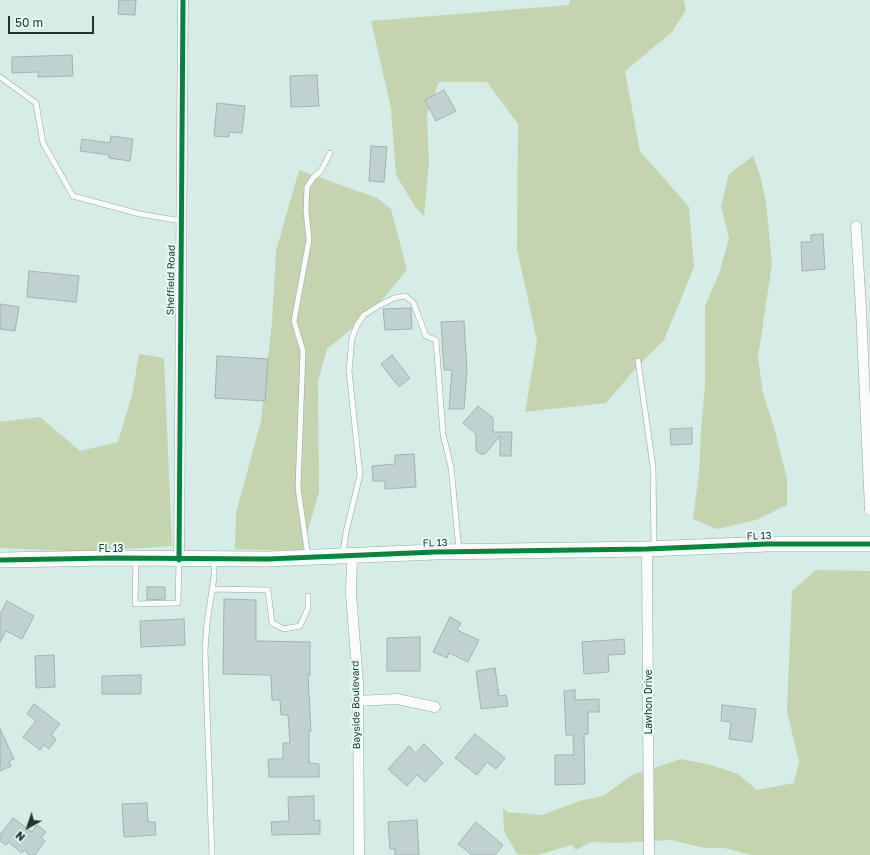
<!DOCTYPE html>
<html>
<head>
<meta charset="utf-8">
<style>
	body { margin:0 }
	#map { position:relative; width:870px; height:855px; overflow:hidden; background:#d6ece6; font-family:"Golos Text",sans-serif }
	canvas { display:block }
	.north { position:absolute; left:8px; top:807px; width:40px; height:40px; -webkit-text-stroke:3px #e6fff8; paint-order:stroke; rotate:220deg; font-size:11px; font-weight:700; line-height:16px; text-align:center; color:#22322f }
	.north::after { content:''; display:block; margin:auto; width:14px; height:18px; background:#22322f; clip-path:polygon(50% 0,100% 100%,50% 72%,0 100%) }
	.scale { position:absolute; left:8px; top:16px; width:86px; height:18px; box-sizing:border-box; border:2px solid #22322f; border-top:0; padding-left:5px; font-size:12px; line-height:14px; white-space:nowrap; color:#22322f; -webkit-text-stroke:3px #e6fff8; paint-order:stroke }
</style>
</head>
<body>
<div id="map">
<canvas width="870" height="855"></canvas>
<div class="north">N</div>
<div class="scale">50 m</div>
</div>
<script>
const c = document.querySelector('canvas').getContext('2d');
c.lineJoin = 'round';
function fill(path, color) {
  c.fillStyle = color;
  c.fill(path, 'evenodd');
}
function toPath(rows) {
  const path = new Path2D();
  for (const r of rows) {
    path.moveTo(r[0], r[1]);
    for (let i = 2; i < r.length; i += 2) path.lineTo(r[i], r[i + 1]);
  }
  return path;
}
function strokePath(path, color, width, dash) {
  c.strokeStyle = color;
  c.lineWidth = width;
  c.lineCap = dash ? 'butt' : 'round';
  c.setLineDash(dash || []);
  c.stroke(path);
}
function drawText(font, color, halo, rows, align = 'center') {
  c.font = font + ' "Golos Text",sans-serif';
  c.lineWidth = 4;
  c.setLineDash([]);
  c.textBaseline = 'middle';
  c.strokeStyle = halo;
  c.fillStyle = color;
  for (const [text, x, y, turn = 0] of rows) {
    c.save();
    c.translate(x, y);
    c.rotate((+turn || 0) * Math.PI / 180);
    c.textAlign = isNaN(turn) ? turn : align;
    if (halo) c.strokeText(text, 0, 0);
    c.fillText(text, 0, 0);
    c.restore();
  }
}
fill(toPath([
	[570,0,684,0,686,10,672,32,625,71,640,151,689,207,694,267,664,340,637,367,606,403,525,412,537,341,517,249,518,124,487,82,439,82,427,114,429,163,424,216,416,208,396,175,391,108,371,21,569,5],
	[753,156,760,175,766,202,772,264,758,357,763,393,775,431,787,479,787,505,756,520,717,529,693,519,699,473,701,430,705,386,705,306,719,274,729,238,721,206,729,174],
	[299,170,377,198,391,209,407,270,371,313,327,349,318,381,319,492,302,551,235,549,236,513,261,421,272,322,276,251],
	[139,354,164,358,172,546,85,552,0,548,0,422,40,417,80,451,118,442,132,395],
	[816,570,870,571,870,855,752,855,724,848,705,848,671,840,618,843,591,842,576,850,572,845,537,855,517,854,504,831,503,808,507,812,542,815,579,801,603,796,632,775,681,759,711,765,738,774,757,790,794,783,799,762,787,711,792,591]
]), '#c3d4ae');
const building = toPath([
	[119,0,136,0,135,15,118,14,119,0],
	[72,55,73,76,38,77,38,72,12,73,12,57,72,55],
	[317,75,319,106,291,107,290,76,317,75],
	[444,90,456,111,436,121,425,100,444,90],
	[217,103,245,106,242,133,229,132,229,137,214,136,217,103],
	[111,136,133,139,130,161,109,158,109,155,80,151,82,139,110,143,111,136],
	[371,146,387,147,384,182,369,181,371,146],
	[823,234,825,269,802,271,801,242,811,242,811,235,823,234],
	[29,271,79,276,76,302,27,297,29,271],
	[0,304,19,307,15,331,0,329,0,304],
	[411,308,412,329,385,330,383,309,411,308],
	[464,321,467,370,464,409,449,409,452,370,444,370,441,322,464,321],
	[392,355,410,378,399,387,381,364,392,355],
	[217,356,268,359,265,401,215,398,217,356],
	[478,406,493,418,493,432,512,432,511,456,500,456,500,436,485,454,480,454,476,451,476,434,463,423,478,406],
	[692,428,692,444,671,445,670,429,692,428],
	[414,454,416,487,385,489,385,481,373,481,372,466,395,464,395,455,414,454],
	[147,587,165,587,165,599,147,600,147,587],
	[224,599,256,600,256,641,310,642,310,675,308,675,311,731,309,731,309,763,319,764,319,777,269,777,268,759,283,759,283,743,290,743,288,715,281,715,280,700,272,700,271,675,223,674,224,599],
	[7,601,34,616,22,639,6,631,0,642,0,614,7,601],
	[450,617,461,623,457,630,479,640,468,662,449,653,447,658,433,652,450,617],
	[184,619,185,645,141,647,140,621,184,619],
	[420,637,420,671,387,671,387,638,420,637],
	[624,639,625,654,608,655,609,672,584,674,582,642,624,639],
	[54,655,55,687,36,688,35,656,54,655],
	[495,668,499,696,506,695,508,706,481,709,476,671,495,668],
	[141,675,141,694,102,694,102,676,141,675],
	[575,690,575,700,599,699,599,712,588,712,588,734,584,734,585,784,555,785,555,755,574,755,573,735,566,735,564,691,575,690],
	[34,704,60,724,51,735,56,739,49,749,44,745,40,750,23,737,36,721,27,714,34,704],
	[722,705,756,709,752,742,729,739,731,722,721,721,722,705],
	[0,729,14,759,9,761,11,766,0,771,0,729],
	[475,734,505,758,496,769,487,762,477,775,455,758,475,734],
	[424,744,443,763,425,782,417,775,407,786,388,769,409,746,416,753,424,744],
	[314,796,314,821,320,820,320,834,272,835,271,822,289,821,288,797,314,796],
	[147,803,148,822,155,822,156,835,124,837,122,804,147,803],
	[13,818,32,832,37,825,46,832,41,838,45,841,35,855,30,855,24,850,22,853,8,842,6,845,0,841,0,835,13,818],
	[417,820,419,855,395,855,395,849,390,849,388,822,417,820],
	[476,822,503,845,495,855,472,855,458,844,476,822]
]);
fill(building, '#bfd2d0');
strokePath(building, '#a0b2b1', 1);
const lane = toPath([
	[0,77,36,103,43,143,73,196,140,214,181,221],
	[638,361,653,467,654,548],
	[343,553,346,532,360,475,349,371,352,338,357,325,364,315,380,305,394,298,405,296,413,302,426,336,436,340,443,434,451,467,459,550],
	[308,557,298,488,303,351,294,321,309,240,306,211,307,187,313,178,321,171,330,153],
	[136,560,135,604,178,603,179,561],
	[212,589,268,590,272,623,284,629,300,626,308,608,308,596],
	[212,855,205,650,207,623,214,577,214,561]
]);
const street = toPath([
	[856,226,861,309,870,510],
	[647,549,649,855],
	[352,556,351,594,358,683,359,855],
	[179,560,183,0],
	[357,701,397,699,435,707]
]);
const secondary = toPath([
	[0,560,111,558,268,559,435,552,647,549,767,544,870,544]
]);
strokePath(lane, '#95a6a2', 6);
strokePath(street, '#95a6a2', 11);
strokePath(secondary, '#95a6a2', 16);
strokePath(lane, '#f9fcfb', 5);
strokePath(street, '#f9fcfb', 10);
strokePath(secondary, '#f9fcfb', 15);
strokePath(toPath([
	[0,560,111,558,268,559,435,552,647,549,767,544,870,544],
	[179,560,183,0]
]), '#00873e', 5);
drawText('10px', '#22322f', '#e6fff8', [
	["Sheffield Road",171,280,-89],
	["FL 13",759,536,-2],
	["FL 13",435,543,-2],
	["FL 13",111,549],
	["Lawhon Drive",649,702,-90],
	["Bayside Boulevard",356,705,-91]
]);
</script>
</body>
</html>
